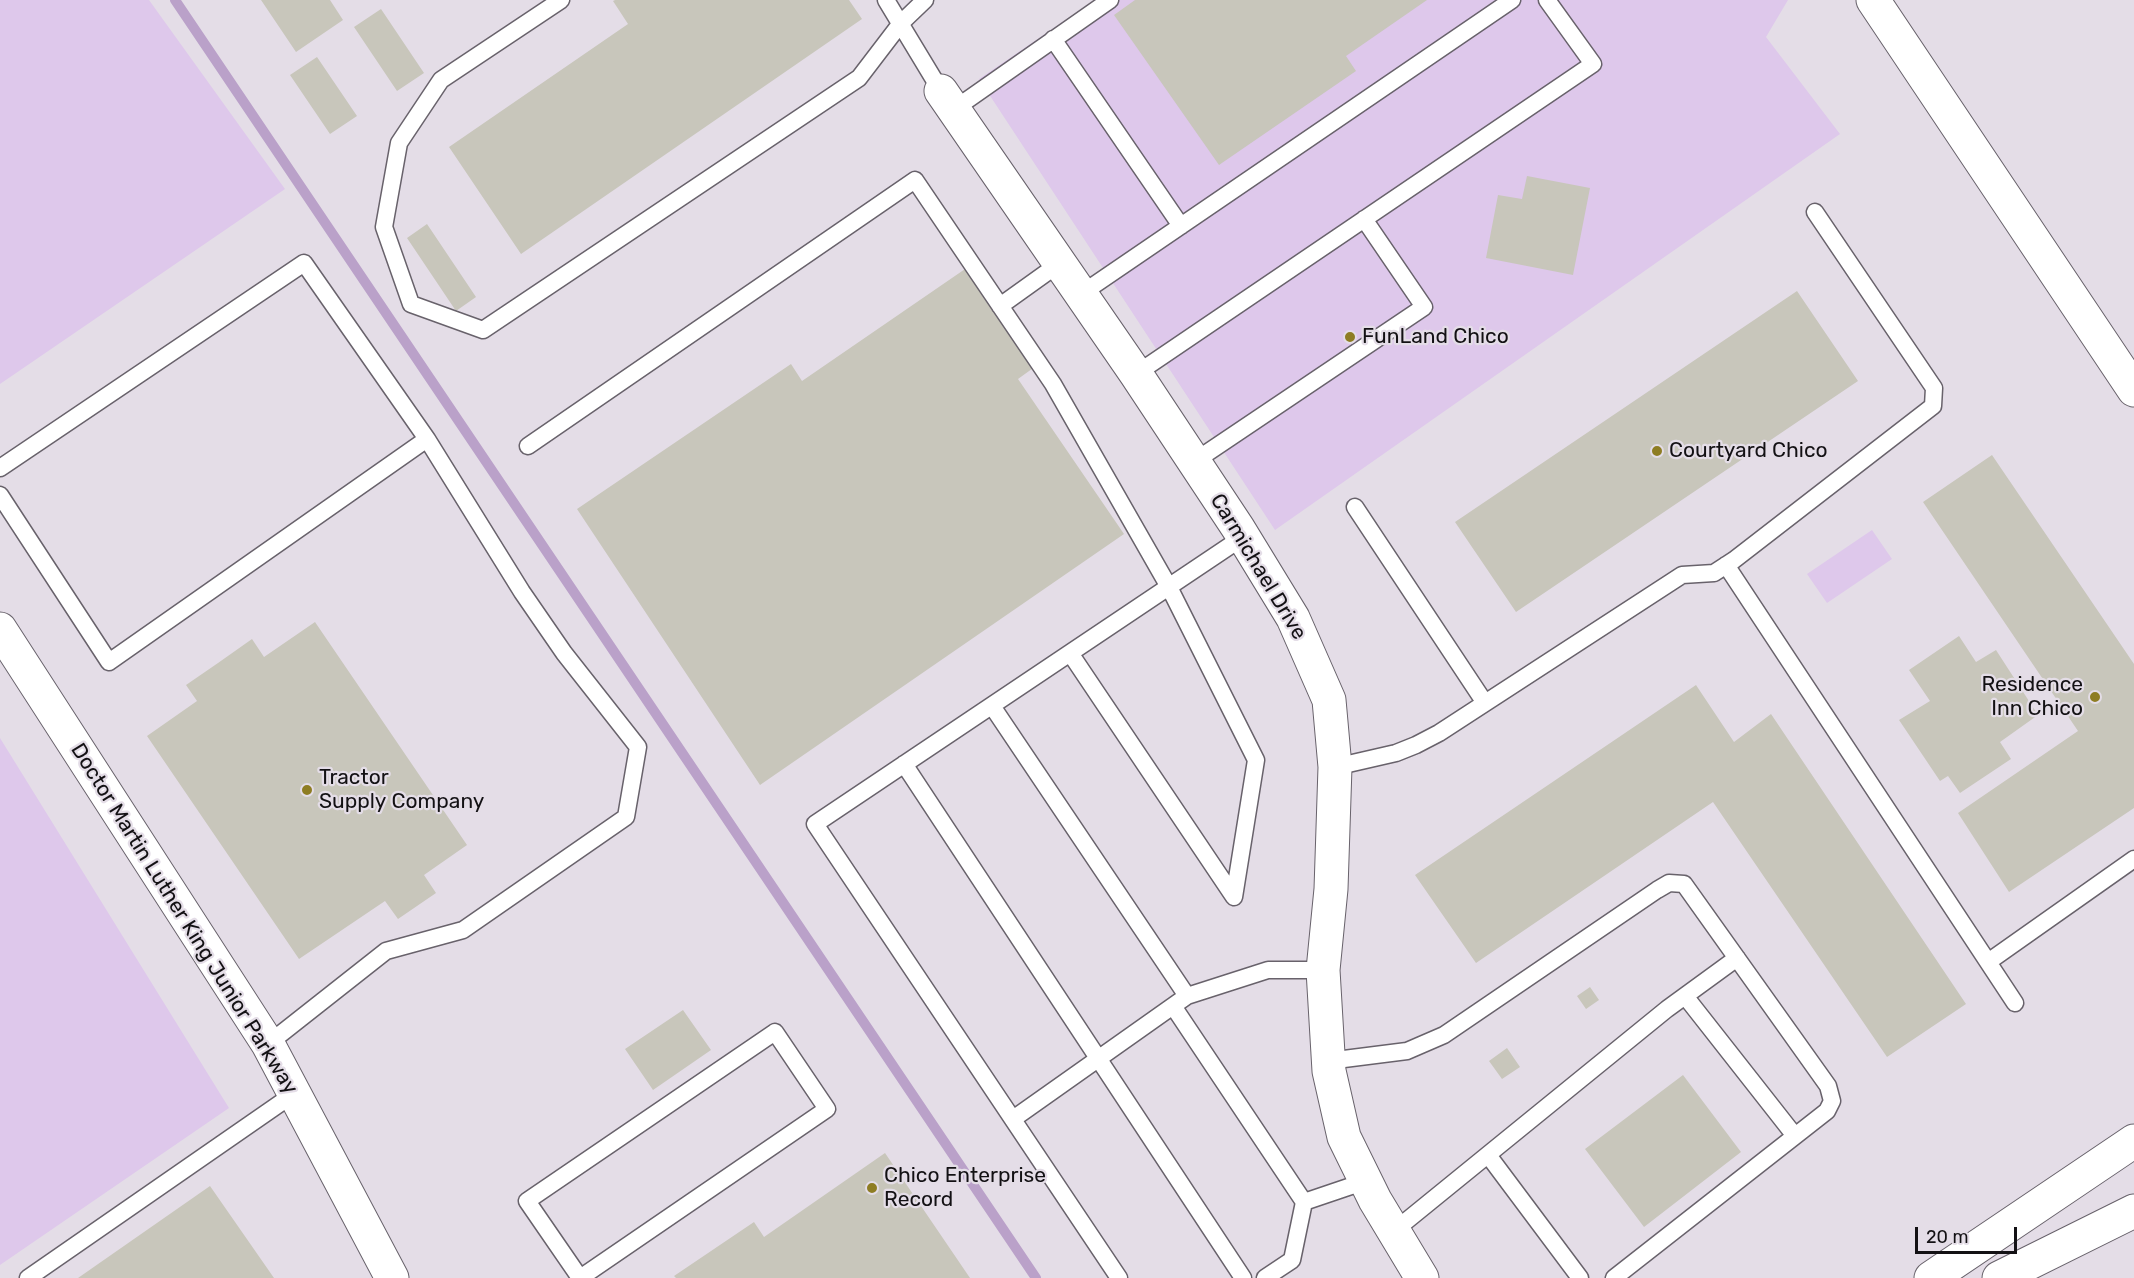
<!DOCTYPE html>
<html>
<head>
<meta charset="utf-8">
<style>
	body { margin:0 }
	#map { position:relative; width:2134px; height:1278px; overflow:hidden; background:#e4dde7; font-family:Rubik,sans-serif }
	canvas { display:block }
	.scale { position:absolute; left:1915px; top:1227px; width:102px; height:27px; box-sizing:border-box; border:3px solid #131114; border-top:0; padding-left:8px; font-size:18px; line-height:21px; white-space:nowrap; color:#131114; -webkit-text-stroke:4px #e4dde7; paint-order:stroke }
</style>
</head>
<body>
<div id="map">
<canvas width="2134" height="1278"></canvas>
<div class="scale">20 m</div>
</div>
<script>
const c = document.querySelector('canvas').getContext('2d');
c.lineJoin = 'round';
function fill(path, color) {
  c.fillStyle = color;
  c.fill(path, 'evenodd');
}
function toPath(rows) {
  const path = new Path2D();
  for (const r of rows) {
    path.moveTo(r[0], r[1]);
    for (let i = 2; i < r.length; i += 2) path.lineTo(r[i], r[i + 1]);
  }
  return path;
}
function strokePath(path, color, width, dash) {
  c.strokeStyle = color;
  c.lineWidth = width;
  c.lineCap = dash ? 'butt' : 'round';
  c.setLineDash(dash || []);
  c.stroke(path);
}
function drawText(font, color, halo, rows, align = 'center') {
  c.font = font + ' Rubik,sans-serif';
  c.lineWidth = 4.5;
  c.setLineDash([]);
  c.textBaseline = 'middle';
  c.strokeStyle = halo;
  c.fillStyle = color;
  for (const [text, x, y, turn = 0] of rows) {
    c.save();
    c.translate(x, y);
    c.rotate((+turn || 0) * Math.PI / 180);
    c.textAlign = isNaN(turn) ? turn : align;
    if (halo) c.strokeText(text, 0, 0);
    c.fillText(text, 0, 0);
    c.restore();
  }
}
fill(toPath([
	[0,0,149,0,285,189,0,384],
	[1095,0,1788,0,1766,37,1840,134,1275,530,979,79],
	[1872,530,1892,559,1827,603,1807,574],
	[0,738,229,1108,0,1265]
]), '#dec8eb');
strokePath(toPath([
	[175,0,1036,1278]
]), '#baa1c9', 10);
fill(toPath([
	[261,0,330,0,343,20,296,52],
	[615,0,849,0,862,19,521,254,449,147,628,24,613,1],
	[1135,0,1427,0,1346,56,1356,71,1219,165,1114,15],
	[381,9,424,73,397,91,354,27],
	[317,57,357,116,330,134,290,75],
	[1527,176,1590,188,1573,275,1486,258,1498,195,1522,199],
	[427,224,476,297,456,311,407,238],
	[968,267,1036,366,1018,379,1124,534,760,785,577,509,791,364,802,381],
	[1797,291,1858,381,1516,612,1455,522],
	[1992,455,2134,664,2134,808,2009,892,1958,813,2078,731,1923,502],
	[315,622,467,845,424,875,436,893,398,919,385,901,299,959,147,736,197,701,186,685,218,663,252,639,264,657],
	[1959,636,1976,662,1996,650,2038,715,2000,742,2011,759,1960,793,1948,776,1940,781,1899,720,1930,701,1909,670],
	[1696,685,1734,742,1771,714,1966,1004,1887,1057,1713,802,1476,963,1415,875],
	[1590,987,1599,1000,1586,1009,1577,996],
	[683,1010,711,1050,653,1090,625,1049],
	[1507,1048,1520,1067,1502,1079,1489,1061],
	[1683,1075,1741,1152,1644,1227,1585,1149],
	[885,1153,970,1278,676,1278,674,1276,754,1222,764,1237],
	[210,1186,274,1278,78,1278]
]), '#c8c6bb');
const service = toPath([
	[561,0,441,80,399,143,384,227,411,304,483,330,859,78,901,23,925,0],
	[886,0,941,91],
	[1053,39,1181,226],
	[953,110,1110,0],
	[1081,294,1512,0],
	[1000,306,1060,263],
	[1136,374,1593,64,1547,0],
	[528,446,915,180,1053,384,1169,587,1256,760,1234,897,1070,653],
	[1195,461,1424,307,1364,219],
	[0,468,304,263,427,439,522,592,564,653,638,747,626,817,463,930,386,951,268,1044],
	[0,495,109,662,427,439],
	[1355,507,1485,703],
	[1726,565,2015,1003],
	[992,706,1187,996],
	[904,764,1243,1278],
	[1335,767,1396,753,1416,745,1439,733,1682,575,1714,573,1734,560,1933,406,1934,388,1815,212],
	[1988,962,2134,859],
	[1685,996,1795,1136],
	[1173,1006,1304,1202],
	[775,1032,827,1109,580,1278,527,1201,775,1032],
	[1328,1061,1407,1051,1444,1035,1657,890,1669,883,1684,884,1828,1086,1832,1101,1827,1111,1614,1278],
	[1013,1119,1187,996,1268,970,1323,970],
	[1488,1155,1580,1278],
	[1394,1231,1667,1009,1737,958],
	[28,1278,295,1093],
	[1119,1278,815,824,1243,537],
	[1265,1278,1292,1260,1304,1202,1366,1181]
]);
const minor = toPath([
	[941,91,1136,374,1238,528,1293,618,1329,700,1335,767,1331,889,1323,970,1329,1071,1344,1137,1375,1200,1422,1278],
	[0,629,268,1044,392,1278]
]);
const secondary = toPath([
	[1931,1278,2134,1141]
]);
const motorway = toPath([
	[1873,0,2134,390],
	[1999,1278,2134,1211]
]);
strokePath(service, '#68626b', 19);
strokePath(minor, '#68626b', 35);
strokePath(secondary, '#68626b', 35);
strokePath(motorway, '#68626b', 35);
strokePath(service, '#fff', 16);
strokePath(minor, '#fff', 33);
strokePath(secondary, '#fff', 33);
strokePath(motorway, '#fff', 33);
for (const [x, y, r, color] of [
	[1350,337,6,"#8e7d23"],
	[1657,451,6,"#8e7d23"],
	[2095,697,6,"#8e7d23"],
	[307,790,6,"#8e7d23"],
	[872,1188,6,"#8e7d23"]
]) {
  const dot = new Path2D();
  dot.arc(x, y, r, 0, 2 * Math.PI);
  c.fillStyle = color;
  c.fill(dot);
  strokePath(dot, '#e4dde7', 2);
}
drawText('21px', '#131114', '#e4dde7', [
	["FunLand Chico",1362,337],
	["Courtyard Chico",1669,451],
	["Residence",2083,685,"right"],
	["Inn Chico",2083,709,"right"],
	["Tractor",319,778],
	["Supply Company",319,802],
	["Chico Enterprise",884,1176],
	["Record",884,1200]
], 'left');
drawText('21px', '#131114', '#e4dde7', [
	["Carmichael Drive",1258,567,59],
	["Doctor Martin Luther King Junior Parkway",184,919,58]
]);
</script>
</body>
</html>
